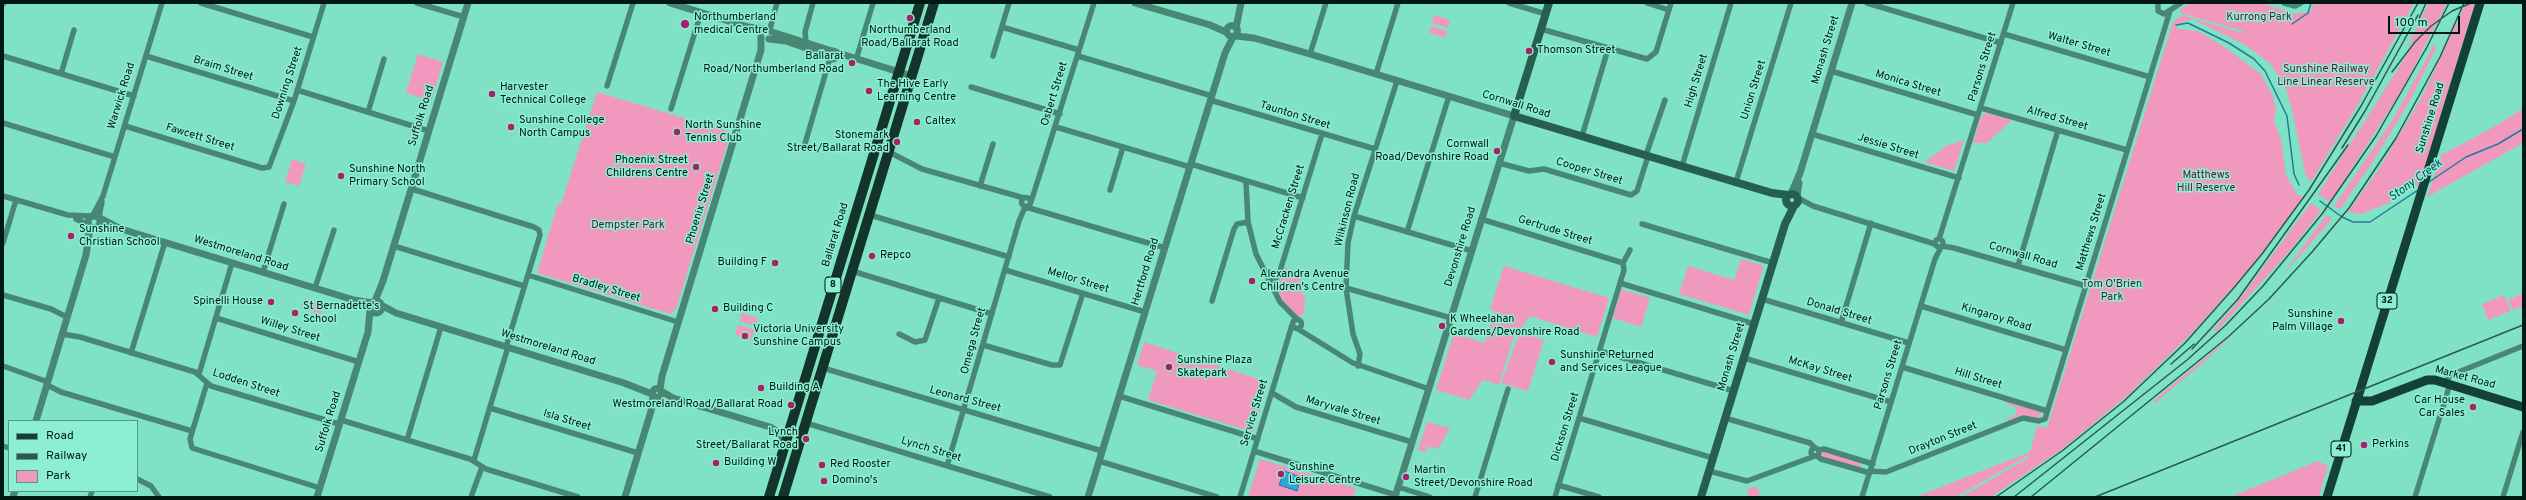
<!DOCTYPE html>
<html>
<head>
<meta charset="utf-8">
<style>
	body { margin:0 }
	#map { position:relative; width:2526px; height:500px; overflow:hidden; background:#80e2c5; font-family:Overpass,sans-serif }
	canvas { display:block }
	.frame { position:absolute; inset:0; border:4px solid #001912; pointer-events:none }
	.legend { position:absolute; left:8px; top:420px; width:130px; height:72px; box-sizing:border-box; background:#8defd1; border:1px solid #559985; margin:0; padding:5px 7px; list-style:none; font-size:12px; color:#001912 }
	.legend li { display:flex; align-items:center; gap:8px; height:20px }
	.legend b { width:20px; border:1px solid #559985 }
	.scale { position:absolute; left:2388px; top:16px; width:72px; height:18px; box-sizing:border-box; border:2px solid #001912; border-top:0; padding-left:5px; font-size:12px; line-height:14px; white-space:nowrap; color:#001912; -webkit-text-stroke:3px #8defd1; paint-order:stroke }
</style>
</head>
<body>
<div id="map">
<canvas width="2526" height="500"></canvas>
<div class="frame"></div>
<ul class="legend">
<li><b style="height:5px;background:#134135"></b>Road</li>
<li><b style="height:5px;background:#295a4c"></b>Railway</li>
<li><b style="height:11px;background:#f098be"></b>Park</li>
</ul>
<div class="scale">100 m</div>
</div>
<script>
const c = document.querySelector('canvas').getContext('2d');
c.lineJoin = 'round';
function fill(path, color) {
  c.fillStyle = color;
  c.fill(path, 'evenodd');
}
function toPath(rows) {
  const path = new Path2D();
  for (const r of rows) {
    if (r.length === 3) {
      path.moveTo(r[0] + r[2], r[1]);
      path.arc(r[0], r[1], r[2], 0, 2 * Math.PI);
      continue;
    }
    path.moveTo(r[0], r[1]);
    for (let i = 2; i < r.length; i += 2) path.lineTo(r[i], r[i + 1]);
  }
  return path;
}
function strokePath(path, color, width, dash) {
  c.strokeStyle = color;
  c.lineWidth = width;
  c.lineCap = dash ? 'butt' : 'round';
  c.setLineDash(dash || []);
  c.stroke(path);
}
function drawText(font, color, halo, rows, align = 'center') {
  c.font = font + ' Overpass,sans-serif';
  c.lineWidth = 3;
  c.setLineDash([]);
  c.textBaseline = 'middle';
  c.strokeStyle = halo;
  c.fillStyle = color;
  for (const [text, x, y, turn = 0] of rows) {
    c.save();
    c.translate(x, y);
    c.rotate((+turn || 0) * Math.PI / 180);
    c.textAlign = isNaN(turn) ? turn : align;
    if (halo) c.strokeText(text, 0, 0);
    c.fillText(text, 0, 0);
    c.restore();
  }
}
fill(toPath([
	[2189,3,2261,3,2296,14,2311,11,2314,3,2414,3,2357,106,2311,182,2306,176,2291,106,2285,87,2270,63,2245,45,2192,19,2176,25,2177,29,2198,31,2223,46,2261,74,2273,96,2276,109,2274,121,2281,139,2286,175,2297,194,2303,197,2251,267,2192,333,2127,396,2061,450,1991,497,1961,497,2028,458,2029,455,1956,497,1916,497,2030,452,2037,426,2047,428,2173,22,2182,15,2242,33,2243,31,2180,13,2180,10],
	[2429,3,2447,3,2401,92,2330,202,2318,194,2410,50,2415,40,2407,47],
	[2466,3,2475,3,2419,185,2411,188,2389,203,2361,214,2348,212,2379,169,2423,95],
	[1434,15,1450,20,1448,28,1432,23],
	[1431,26,1447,31,1445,38,1429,33],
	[2434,45,2437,47,2409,102,2374,160,2340,209,2334,206,2393,119],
	[418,54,443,62,431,101,406,93],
	[597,92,731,132,676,309,670,314,537,273,558,203,561,204],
	[2523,104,2523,143,2427,197,2441,155,2492,128,2521,110],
	[1987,113,2011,120,2010,122,1987,143,1973,143,1981,116],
	[1964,140,1954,171,1925,162,1946,146],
	[292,159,306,164,299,186,285,182],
	[2311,203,2321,211,2287,254,2216,332,2214,329,2236,304],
	[2327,215,2332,219,2283,275,2314,231],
	[1741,259,1762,265,1763,268,1749,315,1679,294,1688,266,1734,280],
	[1504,266,1609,298,1597,337,1530,316,1513,339,1499,385,1483,380,1469,400,1436,390,1454,333,1485,343,1495,311,1490,309],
	[1286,268,1302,273,1302,294,1305,296,1304,313,1299,317,1283,301,1275,286,1283,269],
	[1621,289,1650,298,1641,327,1613,318],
	[2521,294,2523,295,2523,306,2513,310,2508,300],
	[2504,295,2511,311,2488,320,2482,304],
	[304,298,324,304,321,314,301,308],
	[742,313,758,318,756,326,739,321],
	[738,325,755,330,751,340,735,335],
	[1520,332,1544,340,1528,391,1501,383],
	[2235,333,2204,362,2155,403,2153,401],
	[1144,342,1268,382,1253,432,1148,400,1157,371,1137,365],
	[2005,401,2041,412,2039,419,2023,415,2008,421,2007,420,2015,415,2017,408,2004,402],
	[1427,422,1450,428,1438,449,1428,446,1426,452,1418,450],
	[1821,451,1861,463,1860,468,1819,456],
	[1260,459,1356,488,1353,497,1248,497],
	[2318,461,2328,466,2319,497,2230,497],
	[1757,486,1760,497,1749,497,1747,489]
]), '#f098be');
const water = toPath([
	[1284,471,1301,477,1297,491,1279,485,1284,471]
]);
fill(water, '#2da5d9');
strokePath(water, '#207b9d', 1);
strokePath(toPath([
	[2292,24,2308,13,2311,3],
	[2176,25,2188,23,2229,43,2254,59,2265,71,2287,116,2294,174,2299,185],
	[2429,182,2466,157,2498,144,2523,129],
	[2320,201,2342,217,2353,222,2370,222,2418,190]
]), '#207b9d', 1.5);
strokePath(toPath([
	[201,3,313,37],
	[417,3,464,17],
	[1509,3,1546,14],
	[1647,3,1669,10],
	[1867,3,2001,43],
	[2158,3,2158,11,2164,14,2181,3],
	[2284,3,2295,6,2301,3],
	[3,4,3,3],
	[1002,27,1079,50],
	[770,29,777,3],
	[1541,29,1647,59,1656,52,1671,3],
	[2004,34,2150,77],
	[806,42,805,32,813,3],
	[1310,54,1326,3],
	[3,56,134,96],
	[146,56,294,101],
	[993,56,1009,3],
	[1078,56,1212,96],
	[856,60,873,3],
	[1831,71,1978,115],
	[61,74,74,30],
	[1376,74,1398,3],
	[607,86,633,3],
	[971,87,1060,114],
	[297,90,429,131],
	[1210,100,1375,149],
	[1981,108,2127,150],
	[671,109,701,13],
	[368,112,384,59],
	[3,123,115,157],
	[125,126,262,168,269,167,294,101,324,3],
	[1056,127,1190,167],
	[1812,134,1959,178],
	[1582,136,1608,49],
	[804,147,830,58],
	[889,152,922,169,1024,198],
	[1646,155,1665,100],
	[1499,163,1529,171,1544,169,1631,195,1637,191,1648,156],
	[1191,164,1303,198],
	[1682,166,1731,3],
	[1246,182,1248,222,1256,254,1280,302,1297,319],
	[1736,182,1791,3],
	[980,186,993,144],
	[412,189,534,227,539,230,540,235,506,347],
	[1110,190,1123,147],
	[3,196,68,215,91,216],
	[1026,202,4.5],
	[1798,198,1813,206,1935,244],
	[1031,202,1094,3],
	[1026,207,1165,248],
	[93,215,103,196,162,3],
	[870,215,1009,257],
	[1354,216,1472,251],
	[99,217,102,202],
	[76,219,89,225],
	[1481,219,1623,263],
	[1642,224,1773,263],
	[1407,232,1449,96],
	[1939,243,4],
	[1939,239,2013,3],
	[3,243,16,200],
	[394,246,524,286],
	[1942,246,1954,248,2086,286],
	[2018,266,2058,130],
	[1005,270,1145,312],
	[852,271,992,314],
	[263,272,284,204],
	[528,275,678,322],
	[1269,283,1277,277,1280,271,1322,134],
	[1620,283,1754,324],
	[315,288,334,230],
	[1346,288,1451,318],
	[3,295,51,309,67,317],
	[1762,299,1909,343],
	[1212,301,1234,229,1237,224,1248,222],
	[1921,306,2066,350],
	[216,318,359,362],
	[1297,324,4.5],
	[1841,323,1871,223],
	[1298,329,1353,363,1429,389],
	[62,334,80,337,195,372,211,386,339,424],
	[899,334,915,342,925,340,939,298],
	[983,345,1052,365,1060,365,1083,293],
	[1600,351,1734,391],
	[131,353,165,242],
	[1744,358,1891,402],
	[3,366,48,382],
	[1358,366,1360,354,1353,334,1346,288,1348,243,1354,216,1397,81],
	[1902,367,2047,411],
	[823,368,1102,451],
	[199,374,232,263],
	[207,383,190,439,192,448,320,488],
	[2444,383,2451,375,2523,346],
	[47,385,61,392,192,431],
	[1272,393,1296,407,1412,442],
	[1119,396,1258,439],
	[490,408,638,453],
	[1579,418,1713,458],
	[1725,418,1810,443,1815,448],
	[341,420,470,459,486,469,578,497],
	[806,423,1050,497],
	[407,440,441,327],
	[3,446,9,448],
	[1815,452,4],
	[1819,450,1824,449,1873,464],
	[1254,451,1396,495],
	[1817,456,1821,459,1870,473],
	[474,460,508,347],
	[1099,461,1217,497],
	[947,466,1019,221,1025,207],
	[1709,471,1747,481,1815,456],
	[1870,471,1886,472,2023,418,2039,421,2045,419,2170,11],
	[137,479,151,486,159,497],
	[1558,485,1599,497],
	[1398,487,1430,497],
	[90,497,92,491],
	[471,497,482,467],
	[1240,497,1292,325],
	[1475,497,1508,389],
	[1555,497,1620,283,1624,270,1623,263,1630,250],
	[1862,497,1935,259,1941,247],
	[2415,497,2450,384],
	[2503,497,2523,432]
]), '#498775', 5.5);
strokePath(toPath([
	[670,3,748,27,763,29],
	[1135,3,1210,25,1226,32],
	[1232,31,5.5],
	[1236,28,1241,3],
	[772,32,832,51],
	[1236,36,1254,38,1310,54,1514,116,1395,497],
	[769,39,786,41,829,56],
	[833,55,4],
	[835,52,912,76],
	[1791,194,1800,173,1852,3],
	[1797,196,1799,183],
	[94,222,6],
	[100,218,121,229,354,300,372,303],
	[375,301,383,281,468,3],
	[376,307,6],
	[381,305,396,313,624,383,652,394],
	[657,393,4.5],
	[660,389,662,376,761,50,761,37],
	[661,391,673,398,770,427,780,433,785,443],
	[36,421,86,255,90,227],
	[13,497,15,491],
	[317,497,368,332,370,310],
	[625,497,651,411,653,396],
	[1088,497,1225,53,1233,37]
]), '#498775', 7);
strokePath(toPath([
	[1549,3,1514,116,1772,193,1788,195],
	[1792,200,6],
	[1701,497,1785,224,1794,206]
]), '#265e4f', 8);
strokePath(toPath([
	[2356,401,2372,401,2427,380,2435,380,2523,407],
	[2327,497,2480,3]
]), '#134135', 9);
strokePath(toPath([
	[769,497,920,3],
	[783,497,934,3]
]), '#12342a', 10);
strokePath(toPath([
	[2418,21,2426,3],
	[2392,72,2415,42,2431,26,2452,11,2471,3],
	[2342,148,2365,111,2418,15],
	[2192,349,2238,299,2348,145],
	[2171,364,2194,344],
	[1996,497,2062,451,2123,402,2185,343,2232,290,2262,254,2309,190,2361,106,2418,3],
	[2014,497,2187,360,2226,325,2263,286,2322,214,2376,136,2427,47,2449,3],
	[2031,497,2228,337,2269,299,2312,252,2349,208,2396,138,2440,57,2464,3],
	[2095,497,2523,325]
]), '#295a4c', 1.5);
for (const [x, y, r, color] of [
	[910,18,4,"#a6206a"],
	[685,24,5,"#a6206a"],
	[1529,51,4,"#a6206a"],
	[852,63,4,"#a6206a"],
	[869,91,4,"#a6206a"],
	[492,94,4,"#a6206a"],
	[917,122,4,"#a6206a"],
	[511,127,4,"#a6206a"],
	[677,132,4,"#a6206a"],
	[897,142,4,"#a6206a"],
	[1497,151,4,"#a6206a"],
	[696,167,4,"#a6206a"],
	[341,176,4,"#a6206a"],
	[71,236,4,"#a6206a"],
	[872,256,4,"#a6206a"],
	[775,263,4,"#a6206a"],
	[1252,281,4,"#a6206a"],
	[271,302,4,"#a6206a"],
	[715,309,4,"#a6206a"],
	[295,313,4,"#a6206a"],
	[2341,321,4,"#a6206a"],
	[1442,326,4,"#a6206a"],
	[745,336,4,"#a6206a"],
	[1552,362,4,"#a6206a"],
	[1169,367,4,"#a6206a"],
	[761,388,4,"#a6206a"],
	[791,405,4,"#a6206a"],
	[2473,407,4,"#a6206a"],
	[806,439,4,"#a6206a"],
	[2364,445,4,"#a6206a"],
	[716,463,4,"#a6206a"],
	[822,465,4,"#a6206a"],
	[1281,474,4,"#a6206a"],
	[1406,477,4,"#a6206a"],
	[824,481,4,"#a6206a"]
]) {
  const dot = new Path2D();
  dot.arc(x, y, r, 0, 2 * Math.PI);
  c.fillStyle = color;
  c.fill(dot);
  strokePath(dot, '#8defd1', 1.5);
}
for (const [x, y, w] of [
	[833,285,16],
	[2387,301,20],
	[2341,449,20]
]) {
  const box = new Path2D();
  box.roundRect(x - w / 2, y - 8, w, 16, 3);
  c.fillStyle = '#8defd1';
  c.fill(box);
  strokePath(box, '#001912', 1);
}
drawText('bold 10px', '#001912', null, [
	["8",833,285],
	["32",2387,301],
	["41",2341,449]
]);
drawText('11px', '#001912', '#8defd1', [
	["Northumberland",694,18],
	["medical Centre",694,31],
	["Northumberland",910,31,"center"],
	["Road/Ballarat Road",910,44,"center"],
	["Thomson Street",1537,51],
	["Ballarat",844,57,"right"],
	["Road/Northumberland Road",844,70,"right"],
	["The Hive Early",877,85],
	["Learning Centre",877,98],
	["Harvester",500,88],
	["Technical College",500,101],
	["Sunshine College",519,121],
	["North Campus",519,134],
	["Caltex",925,122],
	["North Sunshine",685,126],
	["Tennis Club",685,139],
	["Stonemark",889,136,"right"],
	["Street/Ballarat Road",889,149,"right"],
	["Cornwall",1489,145,"right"],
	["Road/Devonshire Road",1489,158,"right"],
	["Phoenix Street",688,161,"right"],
	["Childrens Centre",688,174,"right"],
	["Sunshine North",349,170],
	["Primary School",349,183],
	["Sunshine",79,230],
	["Christian School",79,243],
	["Repco",880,256],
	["Building F",767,263,"right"],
	["Alexandra Avenue",1260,275],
	["Children's Centre",1260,288],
	["Spinelli House",263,302,"right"],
	["St Bernadette's",303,307],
	["School",303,320],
	["Building C",723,309],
	["Sunshine",2333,315,"right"],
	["Palm Village",2333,328,"right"],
	["K Wheelahan",1450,320],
	["Gardens/Devonshire Road",1450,333],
	["Victoria University",753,330],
	["Sunshine Campus",753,343],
	["Sunshine Returned",1560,356],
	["and Services League",1560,369],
	["Sunshine Plaza",1177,361],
	["Skatepark",1177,374],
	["Building A",769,388],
	["Car House",2465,401,"right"],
	["Car Sales",2465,414,"right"],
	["Westmoreland Road/Ballarat Road",783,405,"right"],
	["Lynch",798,433,"right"],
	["Street/Ballarat Road",798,446,"right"],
	["Perkins",2372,445],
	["Building W",724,463],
	["Red Rooster",830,465],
	["Sunshine",1289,468],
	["Leisure Centre",1289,481],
	["Martin",1414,471],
	["Street/Devonshire Road",1414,484],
	["Domino's",832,481]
], 'left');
drawText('11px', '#5d133b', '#8defd1', [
	["Kurrong Park",2259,18],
	["Sunshine Railway",2326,70],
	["Line Linear Reserve",2326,83],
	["Matthews",2206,176],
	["Hill Reserve",2206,189],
	["Dempster Park",628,226],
	["Tom O'Brien",2112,285],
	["Park",2112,298]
]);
drawText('11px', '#001912', '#8defd1', [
	["Walter Street",2079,45,16],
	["Monash Street",1826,50,-73],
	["Parsons Street",1983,67,-73],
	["Braim Street",223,69,17],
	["High Street",1697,81,-73],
	["Downing Street",288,83,-72],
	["Monica Street",1908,84,17],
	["Union Street",1754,90,-73],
	["Osbert Street",1055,94,-73],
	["Warwick Road",122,96,-73],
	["Cornwall Road",1516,105,17],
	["Suffolk Road",422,116,-73],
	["Taunton Street",1295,116,17],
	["Sunshine Road",2431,118,-73],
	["Alfred Street",2057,119,16],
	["Fawcett Street",200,138,17],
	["Jessie Street",1888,147,17],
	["Cooper Street",1589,172,17],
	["McCracken Street",1289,207,-73],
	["Phoenix Street",701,209,-73],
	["Wilkinson Road",1348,210,-76],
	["Gertrude Street",1555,231,17],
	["Matthews Street",2092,232,-73],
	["Ballarat Road",836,235,-73],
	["Devonshire Road",1461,247,-73],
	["Westmoreland Road",241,254,17],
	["Cornwall Road",2023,256,16],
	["Hertford Road",1146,272,-73],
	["Mellor Street",1078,281,17],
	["Bradley Street",606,289,17],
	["Donald Street",1839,312,17],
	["Kingaroy Road",1996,318,17],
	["Willey Street",290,330,17],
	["Omega Street",974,341,-75],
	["Westmoreland Road",548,348,17],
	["Monash Street",1732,357,-73],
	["McKay Street",1820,370,17],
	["Parsons Street",1889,375,-73],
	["Market Road",2465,378,15],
	["Hill Street",1978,379,17],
	["Lodden Street",246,384,18],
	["Leonard Street",965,400,15],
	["Maryvale Street",1343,411,17],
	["Service Street",1255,413,-73],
	["Isla Street",567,421,17],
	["Suffolk Road",329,422,-73],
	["Dickson Street",1566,427,-73],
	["Drayton Street",1943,439,-22],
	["Lynch Street",931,450,17]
]);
drawText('italic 12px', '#064964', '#8defd1', [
	["Stony Creek",2416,181,-36]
]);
</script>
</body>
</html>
